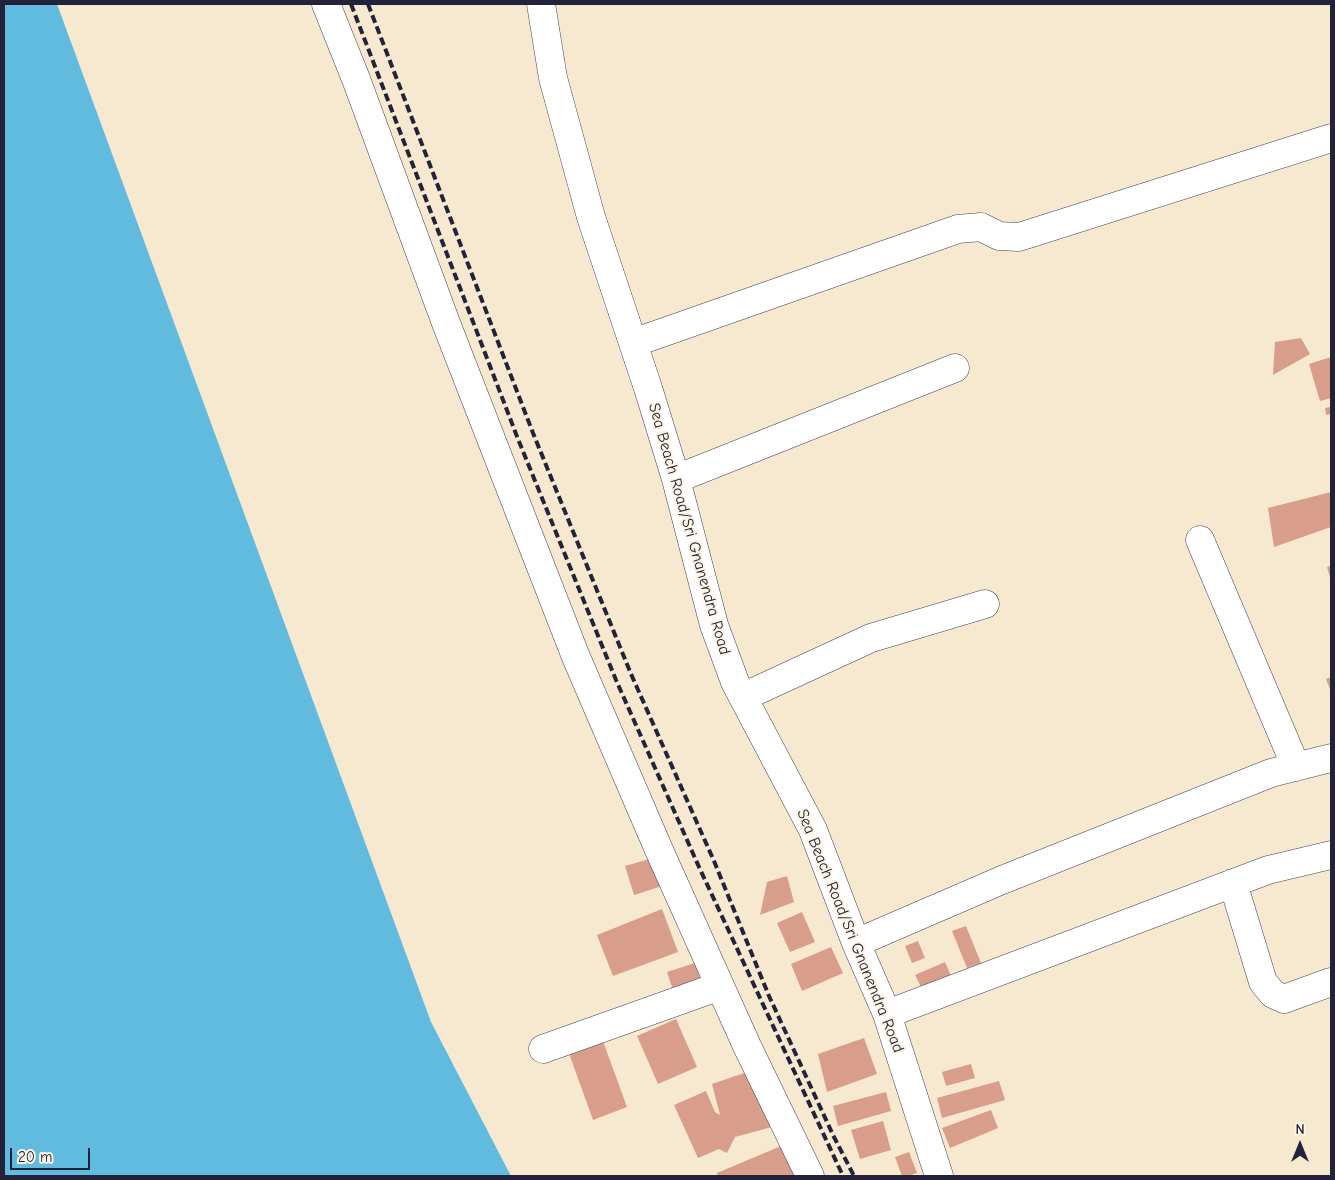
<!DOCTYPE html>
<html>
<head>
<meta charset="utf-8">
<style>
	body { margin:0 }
	#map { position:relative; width:1335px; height:1180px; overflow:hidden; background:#f7e8d0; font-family:"Comic Neue",sans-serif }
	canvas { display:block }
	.frame { position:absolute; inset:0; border:5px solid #22223b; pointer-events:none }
	.north { position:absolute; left:1275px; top:1120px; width:50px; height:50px; -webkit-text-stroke:4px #fcf5e5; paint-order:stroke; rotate:0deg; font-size:14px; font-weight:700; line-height:20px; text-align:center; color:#22223b }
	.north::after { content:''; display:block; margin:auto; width:18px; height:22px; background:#22223b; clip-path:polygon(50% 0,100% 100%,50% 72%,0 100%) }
	.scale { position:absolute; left:10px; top:1148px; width:80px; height:22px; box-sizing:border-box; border:2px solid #22223b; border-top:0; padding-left:6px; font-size:15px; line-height:18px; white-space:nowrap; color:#22223b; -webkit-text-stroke:4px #fcf5e5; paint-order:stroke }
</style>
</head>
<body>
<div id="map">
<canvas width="1335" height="1180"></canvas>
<div class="frame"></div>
<div class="north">N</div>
<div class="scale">20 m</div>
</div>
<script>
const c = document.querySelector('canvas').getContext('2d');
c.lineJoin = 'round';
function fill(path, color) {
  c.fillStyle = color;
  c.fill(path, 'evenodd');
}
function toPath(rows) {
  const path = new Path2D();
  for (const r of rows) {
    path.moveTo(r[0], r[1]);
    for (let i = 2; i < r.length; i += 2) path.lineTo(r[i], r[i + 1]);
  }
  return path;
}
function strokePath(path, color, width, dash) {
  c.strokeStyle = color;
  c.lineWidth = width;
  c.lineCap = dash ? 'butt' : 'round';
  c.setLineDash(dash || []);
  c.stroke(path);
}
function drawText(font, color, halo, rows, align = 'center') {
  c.font = font + ' "Comic Neue",sans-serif';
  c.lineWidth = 4;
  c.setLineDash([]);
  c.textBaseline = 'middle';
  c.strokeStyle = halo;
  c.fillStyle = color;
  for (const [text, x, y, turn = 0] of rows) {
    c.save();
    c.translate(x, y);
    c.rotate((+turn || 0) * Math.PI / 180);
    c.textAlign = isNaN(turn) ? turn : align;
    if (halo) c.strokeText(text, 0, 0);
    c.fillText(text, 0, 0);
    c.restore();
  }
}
fill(toPath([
	[4,4,57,4,431,1022,511,1176,4,1176]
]), '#61bbdf');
fill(toPath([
	[1301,338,1310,354,1273,375,1275,342],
	[1331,357,1331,398,1320,401,1309,364],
	[1331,407,1331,414,1326,415,1325,408],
	[1331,492,1331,527,1274,547,1268,508],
	[1331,566,1331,581,1327,567],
	[1331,677,1331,692,1326,679],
	[653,858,662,886,634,895,625,866],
	[787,876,794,902,760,915,767,882],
	[662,909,678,952,613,976,597,935],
	[802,912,815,942,790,952,777,923],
	[966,926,981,963,967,968,952,931],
	[918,941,925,958,912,963,905,946],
	[831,947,843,973,802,991,791,964],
	[945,962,951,976,922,989,915,975],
	[695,963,702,984,674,993,667,972],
	[676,1019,697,1067,658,1084,637,1036],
	[600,1033,627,1107,593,1120,566,1045],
	[864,1038,877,1074,827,1092,818,1054],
	[971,1064,975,1078,946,1086,942,1072],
	[750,1071,772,1127,735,1137,727,1153,719,1149,698,1158,674,1105,706,1091,715,1112,720,1115,712,1084],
	[999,1081,1005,1100,942,1118,937,1098],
	[886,1092,891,1111,838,1126,833,1106],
	[991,1110,998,1128,950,1148,942,1128],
	[883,1121,891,1150,860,1159,851,1130],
	[781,1146,795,1176,718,1176,717,1173],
	[909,1152,917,1173,908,1176,902,1176,895,1157]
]), '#d99d8c');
const minor = toPath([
	[326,4,356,79,446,323,576,657,659,850,720,986,747,1046,810,1176],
	[541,4,553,78,591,217,648,388,676,479,714,625,735,682,813,830,856,943,887,1014,939,1176],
	[633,343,958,229,981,227,999,236,1019,237,1331,138],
	[676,479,955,368],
	[1200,540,1296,767],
	[743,697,871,638,985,604],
	[1233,883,1263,982,1273,994,1284,999,1331,982],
	[856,943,1002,880,1271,773,1331,758],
	[887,1014,1268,870,1331,855],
	[543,1049,720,986]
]);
strokePath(minor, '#424051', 29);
strokePath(minor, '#fff', 28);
strokePath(toPath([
	[351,4,518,439,616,680,699,867,843,1176],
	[368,4,533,433,631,674,714,861,769,996,833,1135,854,1176]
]), '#22223b', 4, [8, 4]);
drawText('16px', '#22223b', '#fcf5e5', [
	["Sea Beach Road/Sri Gnanendra Road",689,529,74],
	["Sea Beach Road/Sri Gnanendra Road",850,931,68]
]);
</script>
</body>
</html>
